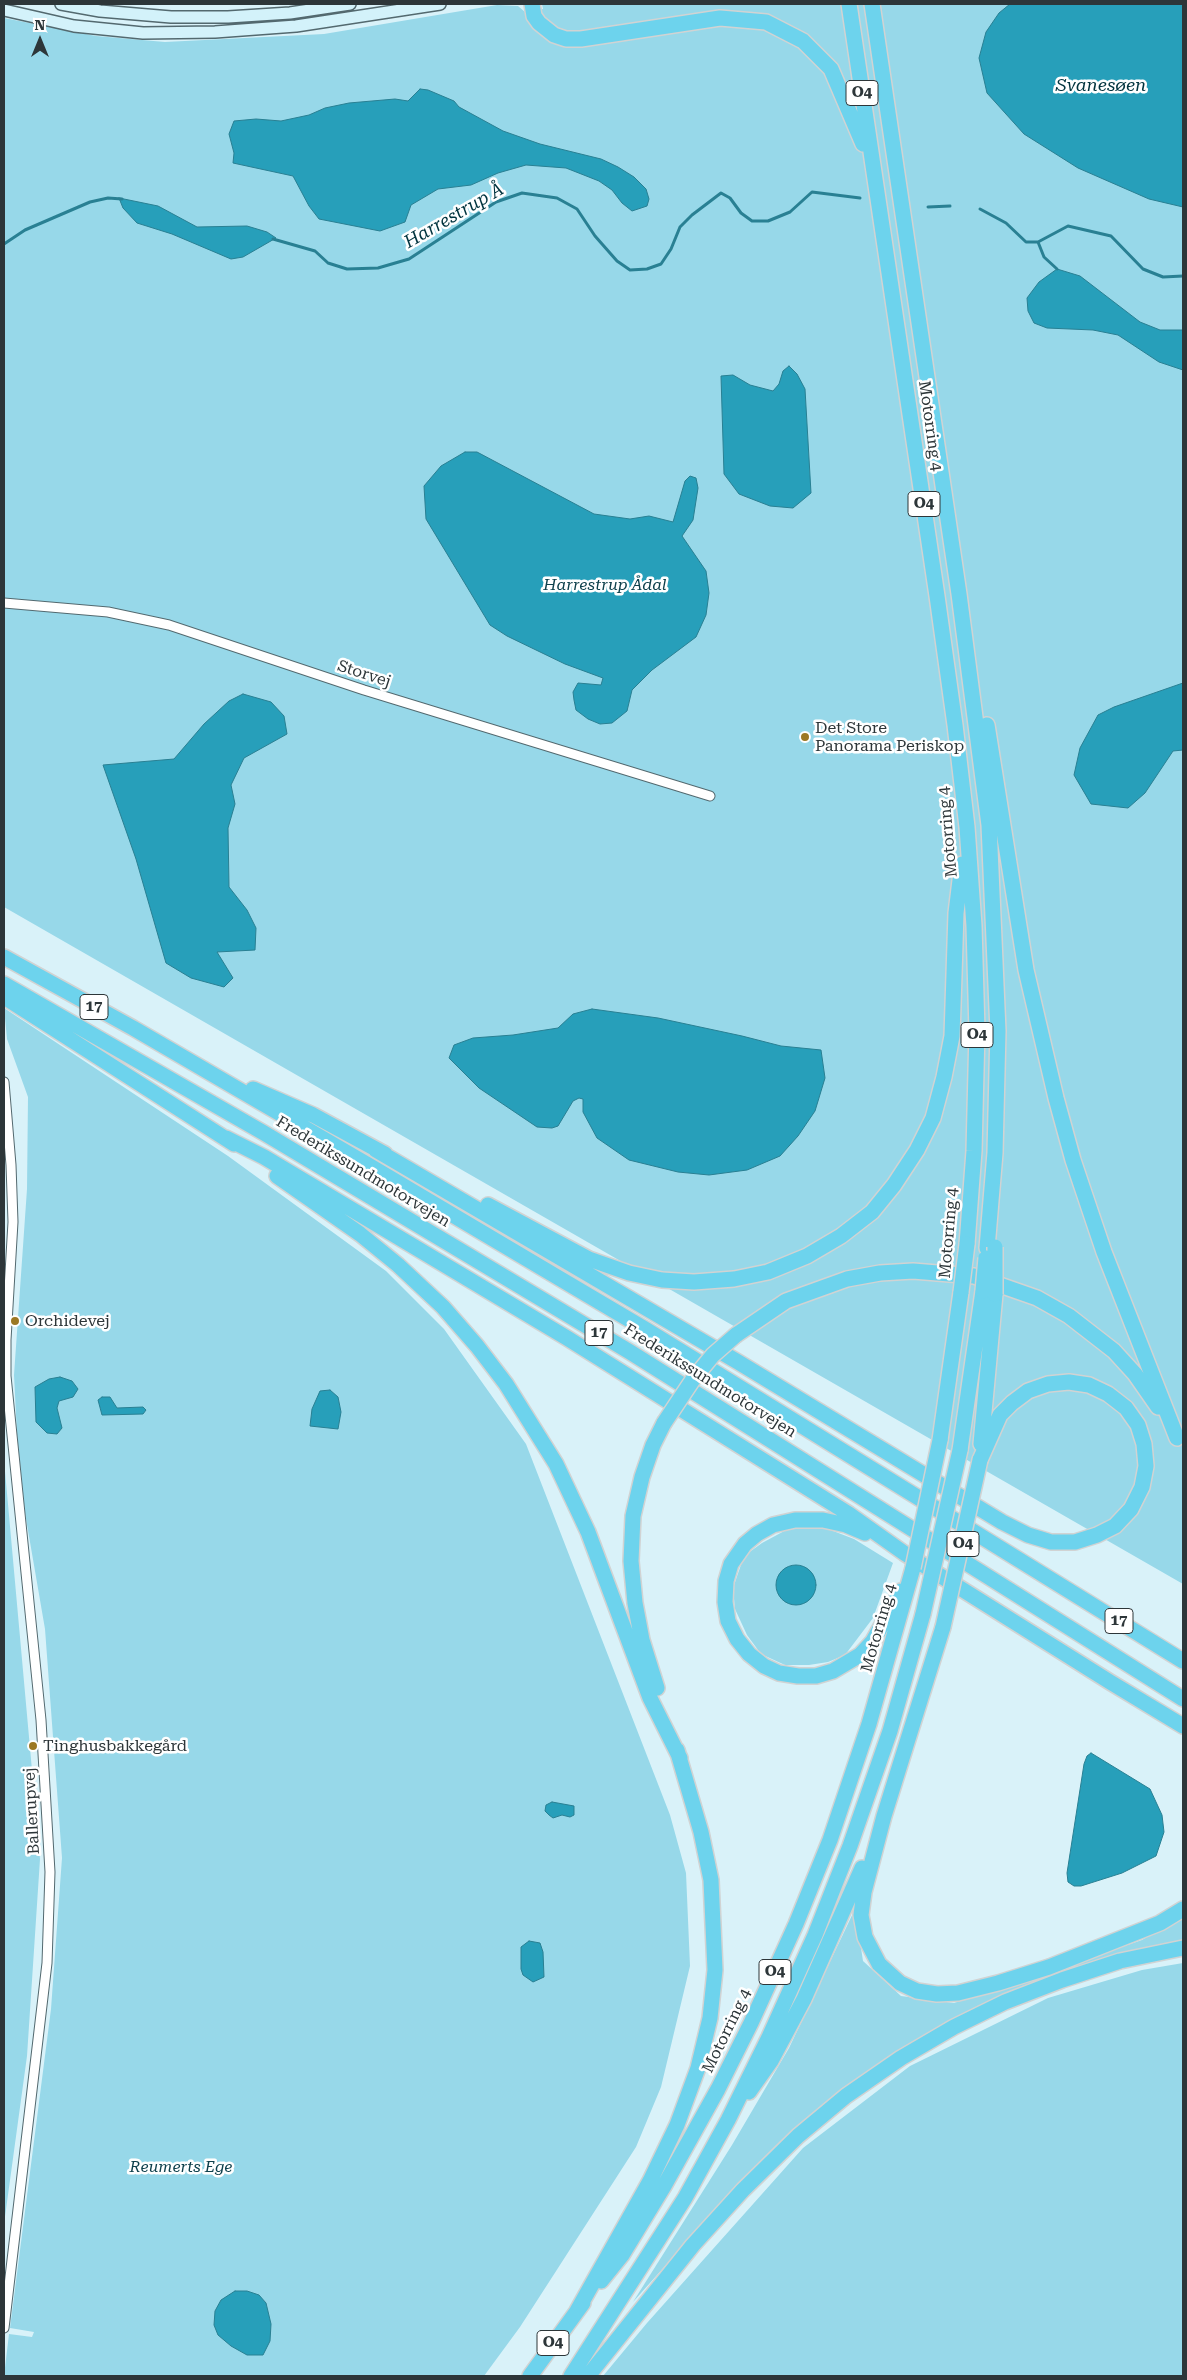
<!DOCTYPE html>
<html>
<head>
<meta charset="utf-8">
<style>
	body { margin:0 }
	#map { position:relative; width:1187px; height:2380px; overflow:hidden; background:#d9f2f9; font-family:"Roboto Serif",serif }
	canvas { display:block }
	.frame { position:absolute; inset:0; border:5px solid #2d3639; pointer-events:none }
	.north { position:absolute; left:15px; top:15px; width:50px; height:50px; -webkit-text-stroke:4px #fff; paint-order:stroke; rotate:0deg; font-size:14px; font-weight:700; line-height:20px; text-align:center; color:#2d3639 }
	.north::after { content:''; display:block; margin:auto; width:18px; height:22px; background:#2d3639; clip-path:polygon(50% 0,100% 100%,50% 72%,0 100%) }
</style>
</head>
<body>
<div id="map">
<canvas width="1187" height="2380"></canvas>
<div class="frame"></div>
<div class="north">N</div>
</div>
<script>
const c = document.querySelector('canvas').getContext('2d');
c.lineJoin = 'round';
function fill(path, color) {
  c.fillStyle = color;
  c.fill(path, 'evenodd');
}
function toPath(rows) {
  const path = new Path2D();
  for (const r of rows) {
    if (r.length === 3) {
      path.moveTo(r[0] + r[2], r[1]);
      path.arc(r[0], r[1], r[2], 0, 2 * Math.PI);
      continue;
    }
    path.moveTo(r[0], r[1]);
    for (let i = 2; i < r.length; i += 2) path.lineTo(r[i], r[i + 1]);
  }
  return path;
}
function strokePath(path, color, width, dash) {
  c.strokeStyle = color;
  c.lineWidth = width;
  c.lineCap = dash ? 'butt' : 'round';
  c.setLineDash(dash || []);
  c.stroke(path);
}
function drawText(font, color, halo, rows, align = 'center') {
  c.font = font + ' "Roboto Serif",serif';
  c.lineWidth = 5;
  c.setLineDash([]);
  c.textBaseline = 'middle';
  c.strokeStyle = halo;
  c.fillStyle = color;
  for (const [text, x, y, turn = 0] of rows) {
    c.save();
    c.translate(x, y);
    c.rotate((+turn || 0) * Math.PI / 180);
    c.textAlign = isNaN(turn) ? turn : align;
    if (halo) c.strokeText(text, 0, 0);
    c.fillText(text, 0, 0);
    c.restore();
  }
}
fill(toPath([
	[542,4,1183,4,1183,1584,4,907,4,18,96,36,165,42,324,34,497,5,518,6,525,12,543,9],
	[4,1008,228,1156,386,1271,444,1329,526,1444,670,1815,686,1873,690,1966,661,2087,636,2147,520,2327,484,2376,4,2376,9,2334,32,2337,34,2332,10,2328,51,2009,62,1858,45,1629,25,1513,17,1434,14,1375,27,1189,28,1097,7,1039],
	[4,1460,40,1859,27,2056,4,2224],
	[809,1528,828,1529,854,1539,893,1563,873,1618,845,1655,828,1662,809,1665,785,1665,761,1654,747,1635,735,1609,733,1588,744,1556,762,1543,788,1529],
	[855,1909,863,1961,901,1996,954,2003,1142,1940,1183,1915,1183,1940,1093,1963,984,2003,888,2058,804,2122,707,2219,633,2302,732,2145,789,2048],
	[1183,1963,1183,2376,603,2376,647,2323,803,2148,910,2066,1048,1998,1142,1970]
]), '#97d8e9');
const water = toPath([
	[1010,4,1183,4,1183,207,1149,199,1078,168,1024,134,987,93,979,58,986,32,999,13,1010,4],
	[420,89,428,90,454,101,459,107,503,131,540,144,601,159,618,167,634,177,646,189,649,199,647,206,632,211,622,203,612,190,599,181,566,168,526,165,498,173,471,185,438,189,411,205,405,222,380,231,319,219,309,206,293,176,233,163,234,153,229,134,234,121,256,119,281,121,309,115,325,108,349,103,395,99,408,101,420,89],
	[119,198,158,206,197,227,247,226,267,232,276,238,243,257,231,259,172,234,137,223,123,208,119,198],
	[1057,269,1080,276,1140,322,1160,330,1183,330,1183,370,1159,362,1118,335,1093,330,1047,328,1034,323,1028,311,1027,298,1039,282,1057,269],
	[789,366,797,374,805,389,811,493,793,508,770,506,739,494,724,474,721,376,733,375,750,385,773,391,779,384,783,371,789,366],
	[465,452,477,452,594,514,630,519,649,516,673,522,685,481,690,476,696,478,698,488,693,520,682,536,706,571,709,593,706,615,696,637,652,670,632,690,627,711,612,723,600,724,588,719,576,710,574,700,573,692,578,683,601,685,603,678,565,664,507,636,490,625,426,519,424,486,441,466,465,452],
	[1183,683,1183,750,1173,751,1145,793,1128,808,1091,804,1074,775,1080,748,1098,715,1114,707,1183,683],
	[243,694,271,702,284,716,287,734,244,758,231,785,235,804,228,828,229,887,247,910,256,928,255,950,217,952,233,978,224,987,191,978,166,963,136,859,103,765,174,759,204,724,229,701,243,694],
	[592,1009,658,1018,742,1036,781,1046,821,1050,825,1078,815,1111,798,1136,780,1156,747,1170,709,1175,678,1172,629,1160,597,1138,583,1112,583,1099,579,1098,573,1101,558,1126,552,1128,537,1127,479,1088,449,1058,454,1045,473,1038,513,1035,558,1028,573,1014,592,1009],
	[60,1377,72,1381,78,1389,73,1397,59,1401,57,1408,62,1428,57,1434,47,1433,36,1422,35,1387,49,1379,60,1377],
	[330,1390,338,1397,341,1412,338,1429,310,1426,312,1409,320,1391,330,1390],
	[102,1397,110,1397,117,1408,143,1407,146,1410,143,1414,102,1415,98,1400,102,1397],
	[796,1585,20],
	[1091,1753,1150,1789,1162,1815,1164,1832,1156,1856,1122,1873,1081,1886,1074,1886,1068,1882,1067,1873,1084,1764,1087,1756,1091,1753],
	[552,1802,574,1806,574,1815,570,1817,562,1815,553,1818,549,1815,545,1811,546,1805,552,1802],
	[529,1941,540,1943,543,1952,544,1977,533,1982,523,1975,521,1969,521,1947,529,1941],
	[235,2291,247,2291,259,2295,266,2303,271,2324,270,2341,263,2355,247,2355,231,2346,218,2335,214,2325,215,2311,221,2300,235,2291]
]);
fill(water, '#279fba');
strokePath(water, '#298093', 1);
strokePath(toPath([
	[928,207,950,206],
	[980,209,1006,223,1026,242,1038,242,1068,226,1111,236,1143,269,1163,277,1183,276],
	[273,239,315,251,328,263,347,269,378,268,409,259,496,202,522,193,557,198,577,209,595,236,617,261,630,270,647,269,661,264,671,249,680,227,692,215,721,193,730,198,741,213,752,221,768,221,790,212,812,192,860,198],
	[1038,242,1044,257,1057,269],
	[4,244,25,230,90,202,108,198,122,199]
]), '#298093', 3);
const street = toPath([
	[4,603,108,612,169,625,364,690,710,796],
	[4,1082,11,1165,13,1222,6,1340,6,1376,41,1720,50,1872,47,1963,4,2328]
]);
const secondary = toPath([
	[61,4,100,11,171,17,228,17,290,13,350,4],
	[4,10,74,26,143,33,215,32,296,26,440,4]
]);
const highway = toPath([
	[532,4,534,16,539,23,554,35,566,39,581,39,720,18,766,22,803,41,831,69,863,144],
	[849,4,937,596,955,725,967,827,974,926,977,1031,974,1151,967,1244],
	[872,4,959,594,989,825,998,1031,995,1153,987,1248],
	[987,725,1026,970,1056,1098,1073,1160,1104,1252,1177,1438],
	[4,957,133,1028,370,1166,645,1329,1183,1661],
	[4,984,264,1133,630,1352,1183,1699],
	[4,997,234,1144],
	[253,1089,313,1115,385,1154],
	[226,1138,264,1157,567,1338,849,1514,904,1553,1110,1682,1183,1726],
	[376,1150,738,1362,1002,1522,1028,1535,1051,1542,1075,1542,1097,1535,1115,1526,1131,1509,1142,1487,1146,1466,1144,1444,1138,1425,1126,1408,1108,1394,1089,1385,1069,1382,1048,1384,1028,1391,1012,1403,1000,1415,980,1460],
	[277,1176,360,1234,398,1265,443,1307,477,1346,506,1384,556,1464,588,1532,650,1698,680,1758],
	[488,1205,589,1259,629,1273,662,1280,694,1282,734,1279,768,1272,807,1256,841,1236,872,1212,894,1185,917,1150,933,1118,944,1077,952,1036,956,913,962,864],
	[736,1335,786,1301,847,1279,880,1273,913,1271,974,1276,1037,1298,1069,1316,1114,1351,1135,1374,1158,1407],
	[940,1440,961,1292],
	[981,1444,995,1294],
	[960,1450,983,1291],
	[865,1533,846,1525,823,1520,795,1520,773,1525,757,1534,745,1544,731,1564,726,1581,725,1602,728,1621,737,1639,749,1654,764,1666,779,1673,798,1676,816,1676,833,1671,860,1655,873,1641,901,1591],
	[943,1627,884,1816,864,1892,861,1915,865,1937,879,1964,900,1983,917,1991,937,1994,958,1993,998,1983,1049,1967,1160,1923,1183,1909],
	[657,1688,642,1640,635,1603,631,1561,633,1516,642,1477,653,1445,664,1423],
	[749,2092,771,2061,804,1999,862,1868],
	[601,2281,622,2255,664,2186,718,2089,751,2023,796,1924,830,1840,869,1724,913,1568],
	[577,2311,650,2181,677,2125,698,2068,710,2018,715,1970,711,1880,701,1832,677,1750],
	[530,2376,583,2303],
	[571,2376,685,2198,728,2120,769,2037,815,1935,850,1846,890,1731,923,1614],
	[588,2376,693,2245,743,2190,798,2136,846,2096,901,2058,954,2027,1005,2002,1062,1980,1120,1961,1183,1948]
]);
strokePath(street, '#53696f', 11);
strokePath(secondary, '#53696f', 14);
strokePath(highway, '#d1d3d3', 18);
strokePath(street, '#fff', 9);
strokePath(secondary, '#d3f2fa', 11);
strokePath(highway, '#6dd3ed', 15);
const highwayBridge = toPath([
	[995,1247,995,1294],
	[983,1291,986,1258],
	[961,1292,967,1244],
	[664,1423,694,1378,713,1355,736,1335],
	[913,1568,940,1440],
	[923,1614,960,1450],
	[943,1627,980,1460]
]);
strokePath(highwayBridge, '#d1d3d3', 18, []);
strokePath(highwayBridge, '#6dd3ed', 15);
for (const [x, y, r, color] of [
	[805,737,5,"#9c7823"],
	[15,1321,5,"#9c7823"],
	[33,1746,5,"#9c7823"]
]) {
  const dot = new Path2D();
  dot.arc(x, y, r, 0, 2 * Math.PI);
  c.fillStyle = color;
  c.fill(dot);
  strokePath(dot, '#fff', 2);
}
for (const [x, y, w] of [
	[862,93,32],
	[924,504,32],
	[94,1007,28],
	[977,1035,32],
	[599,1333,28],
	[963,1544,32],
	[1119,1621,28],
	[775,1972,32],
	[553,2343,32]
]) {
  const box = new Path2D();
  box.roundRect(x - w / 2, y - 12.5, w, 25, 4);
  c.fillStyle = '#fff';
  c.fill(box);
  strokePath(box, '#2d3639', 1);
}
drawText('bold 15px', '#2d3639', null, [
	["O4",862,93],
	["O4",924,504],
	["17",94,1007],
	["O4",977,1035],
	["17",599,1333],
	["O4",963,1544],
	["17",1119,1621],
	["O4",775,1972],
	["O4",553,2343]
]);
drawText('16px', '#2d3639', '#fff', [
	["Motorring 4",930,426,82],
	["Storvej",364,674,18],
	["Motorring 4",948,832,-95],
	["Frederikssundmotorvejen",363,1172,31],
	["Motorring 4",949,1233,-85],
	["Frederikssundmotorvejen",710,1381,32],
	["Motorring 4",879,1628,-74],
	["Ballerupvej",32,1811,-93],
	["Motorring 4",727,2031,-64]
]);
drawText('italic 16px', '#0e404c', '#fff', [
	["Harrestrup Ådal",605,585],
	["Reumerts Ege",181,2167]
]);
drawText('16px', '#2d3639', '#fff', [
	["Det Store",815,728],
	["Panorama Periskop",815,746],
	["Orchidevej",25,1321],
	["Tinghusbakkegård",43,1746]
], 'left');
drawText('italic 18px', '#00333e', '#fff', [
	["Svanesøen",1101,86],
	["Harrestrup Å",454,216,-30]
]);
</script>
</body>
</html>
